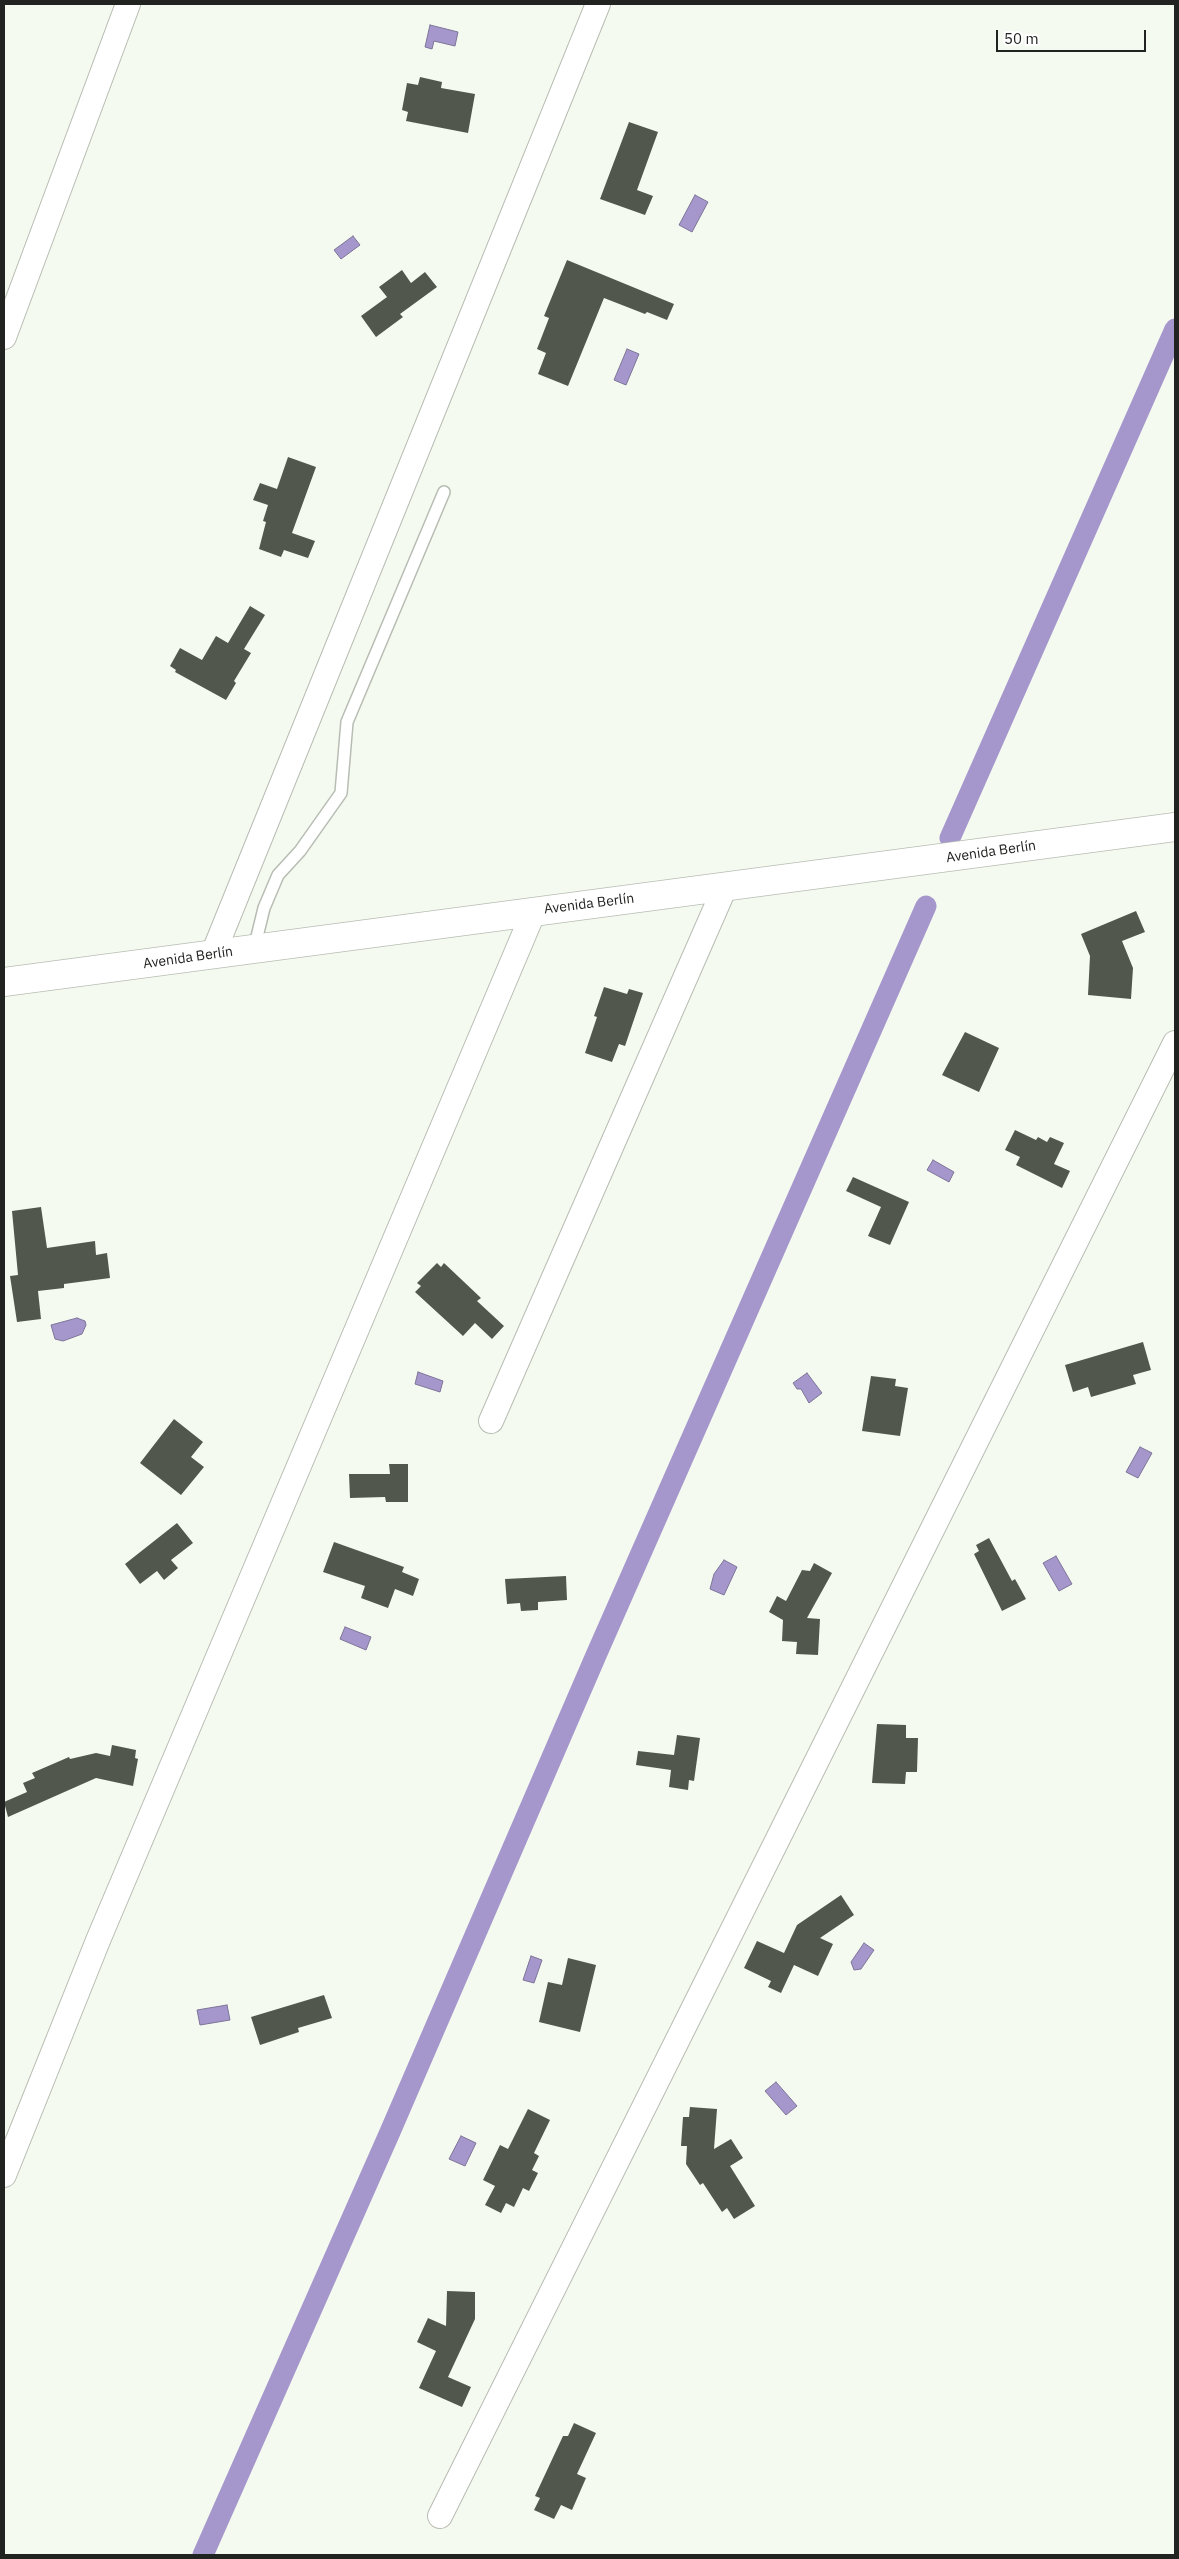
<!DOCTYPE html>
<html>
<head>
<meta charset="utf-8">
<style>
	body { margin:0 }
	#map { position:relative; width:1179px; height:2559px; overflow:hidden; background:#f4faf0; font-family:"IBM Plex Sans",sans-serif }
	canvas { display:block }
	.frame { position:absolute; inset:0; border:5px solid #212320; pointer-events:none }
	.scale { position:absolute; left:996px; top:30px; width:150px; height:22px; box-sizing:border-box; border:2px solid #212320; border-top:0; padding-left:6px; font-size:15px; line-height:18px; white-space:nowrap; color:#212320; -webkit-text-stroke:4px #fff; paint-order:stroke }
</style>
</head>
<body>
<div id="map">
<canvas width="1179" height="2559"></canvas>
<div class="frame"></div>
<div class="scale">50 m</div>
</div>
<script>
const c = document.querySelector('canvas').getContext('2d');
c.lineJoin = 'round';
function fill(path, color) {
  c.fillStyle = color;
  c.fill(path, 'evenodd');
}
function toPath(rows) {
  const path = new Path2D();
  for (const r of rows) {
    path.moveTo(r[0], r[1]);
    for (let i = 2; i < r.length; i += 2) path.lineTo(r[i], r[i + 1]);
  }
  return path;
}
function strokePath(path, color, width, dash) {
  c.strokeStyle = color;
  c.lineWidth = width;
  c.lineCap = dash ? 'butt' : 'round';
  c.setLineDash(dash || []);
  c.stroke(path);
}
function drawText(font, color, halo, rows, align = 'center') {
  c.font = font + ' "IBM Plex Sans",sans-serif';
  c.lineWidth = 5;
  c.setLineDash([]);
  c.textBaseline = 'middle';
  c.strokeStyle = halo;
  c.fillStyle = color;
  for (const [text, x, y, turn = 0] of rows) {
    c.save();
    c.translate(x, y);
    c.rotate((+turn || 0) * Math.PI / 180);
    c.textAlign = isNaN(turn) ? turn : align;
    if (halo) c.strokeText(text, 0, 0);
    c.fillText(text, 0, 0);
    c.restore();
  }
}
const water = toPath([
	[430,25,458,32,455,46,434,41,432,49,425,47,430,25],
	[695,195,708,202,692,232,679,225,695,195],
	[353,236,360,245,341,259,334,250,353,236],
	[627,349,639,354,626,385,614,380,627,349],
	[933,1160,954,1172,949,1182,927,1170,933,1160],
	[77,1318,85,1321,86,1325,82,1334,63,1341,55,1339,51,1325,77,1318],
	[418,1372,443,1381,440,1392,415,1384,418,1372],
	[807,1373,822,1393,809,1403,801,1389,797,1389,793,1383,807,1373],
	[1140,1447,1152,1453,1138,1478,1126,1472,1140,1447],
	[1056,1556,1072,1584,1059,1591,1043,1563,1056,1556],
	[724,1560,737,1567,724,1595,710,1589,714,1574,724,1560],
	[345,1627,371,1637,366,1650,340,1639,345,1627],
	[864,1943,874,1950,861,1969,854,1970,851,1962,864,1943],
	[531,1956,542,1960,534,1983,523,1980,531,1956],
	[227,2005,230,2020,200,2025,197,2010,227,2005],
	[776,2082,797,2106,786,2115,765,2091,776,2082],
	[461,2136,476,2143,465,2166,449,2159,461,2136]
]);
fill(water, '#a597cc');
strokePath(water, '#7d7498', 1);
strokePath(toPath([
	[950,838,1175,329],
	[203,2555,390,2132,597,1653,926,906]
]), '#a597cc', 21);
fill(toPath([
	[420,77,442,82,441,88,475,94,468,133,406,121,408,112,402,110,407,83,418,85],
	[629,122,658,132,637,190,653,196,645,215,600,199],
	[567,260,674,304,667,320,647,312,645,314,604,298,568,386,538,374,546,353,537,349,549,318,544,316],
	[402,270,411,283,425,272,437,287,400,314,403,317,376,337,361,316,387,297,379,287],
	[288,457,316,467,292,533,315,541,308,558,284,550,281,557,259,549,266,522,263,521,268,505,253,500,260,483,277,489],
	[250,606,265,615,244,649,251,653,234,681,236,683,226,700,175,672,176,670,170,666,180,648,202,660,216,636,228,643],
	[1136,911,1145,932,1122,941,1133,968,1131,999,1088,995,1090,956,1081,934],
	[604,987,627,994,629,989,643,993,625,1046,619,1044,612,1062,585,1053,597,1017,594,1016],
	[965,1032,999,1048,979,1092,942,1075],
	[1015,1130,1036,1140,1038,1137,1047,1142,1050,1137,1064,1143,1054,1164,1070,1171,1062,1188,1016,1165,1020,1157,1005,1150],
	[853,1177,909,1202,890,1245,868,1236,881,1207,846,1191],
	[41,1207,47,1248,95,1241,96,1255,107,1253,110,1278,64,1284,64,1288,38,1291,41,1319,17,1322,10,1276,18,1275,12,1211],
	[437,1263,441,1267,444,1263,481,1298,477,1301,504,1326,492,1339,475,1323,463,1336,415,1292,421,1286,417,1283],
	[1143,1342,1151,1370,1133,1375,1136,1384,1091,1397,1088,1387,1073,1392,1065,1365],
	[871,1376,896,1379,895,1386,908,1388,900,1436,862,1431],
	[174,1419,203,1442,191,1457,204,1467,181,1495,140,1463],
	[389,1464,408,1464,408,1502,386,1502,385,1497,350,1498,349,1474,390,1474],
	[177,1523,193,1543,171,1560,178,1568,164,1580,157,1571,140,1584,125,1564],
	[989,1538,1012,1581,1015,1579,1026,1599,1002,1611,974,1554,979,1551,976,1545],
	[334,1542,404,1567,402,1572,419,1579,413,1596,395,1589,388,1608,361,1598,365,1586,323,1572],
	[814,1563,832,1573,807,1618,820,1619,818,1655,796,1654,797,1642,782,1641,783,1620,769,1612,777,1596,786,1601,802,1570,810,1571],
	[566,1576,567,1600,538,1602,538,1610,521,1611,520,1603,507,1604,505,1579],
	[877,1724,906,1725,906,1738,918,1738,917,1772,906,1772,905,1784,872,1783],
	[677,1735,700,1738,694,1781,689,1780,688,1790,669,1787,671,1770,636,1765,638,1751,674,1755],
	[112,1745,136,1750,135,1758,138,1759,133,1786,96,1778,8,1817,4,1802,27,1792,23,1783,35,1778,32,1773,69,1757,70,1759,96,1753,110,1756],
	[841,1895,854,1915,820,1938,833,1944,818,1976,794,1965,781,1993,768,1987,771,1981,744,1968,757,1941,784,1953,797,1925],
	[568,1958,596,1965,580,2032,539,2022,548,1982,562,1985],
	[324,1995,332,2018,298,2028,299,2032,260,2045,251,2017],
	[690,2107,717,2109,714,2149,731,2139,743,2158,730,2166,755,2206,734,2219,727,2208,722,2212,703,2183,700,2185,686,2164,687,2146,681,2146,683,2117,689,2117],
	[528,2109,550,2120,534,2153,539,2156,532,2170,538,2173,529,2191,523,2188,514,2207,506,2203,501,2213,485,2205,495,2186,483,2180,500,2145,508,2149],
	[447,2291,475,2292,475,2319,448,2377,471,2387,462,2407,419,2388,436,2351,417,2342,428,2318,446,2326],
	[574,2423,596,2433,577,2474,586,2478,572,2510,561,2505,554,2519,534,2510,540,2498,535,2496,563,2436,568,2436]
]), '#52574e');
const lane = toPath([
	[254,949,264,908,278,875,300,851,341,793,347,722,444,492]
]);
const street = toPath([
	[4,337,128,4],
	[213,954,598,4],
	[491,1421,725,887],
	[4,2175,99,1938,534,911],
	[440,2516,1175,1043]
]);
const secondary = toPath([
	[4,982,1175,827]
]);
strokePath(lane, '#b7bdb3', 14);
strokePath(street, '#b7bdb3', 26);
strokePath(secondary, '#b7bdb3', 30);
strokePath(lane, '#fff', 11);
strokePath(street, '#fff', 24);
strokePath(secondary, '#fff', 28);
drawText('14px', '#212320', '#fff', [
	["Avenida Berlín",991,852,-8],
	["Avenida Berlín",589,904,-7],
	["Avenida Berlín",188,958,-8]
]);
</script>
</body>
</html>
